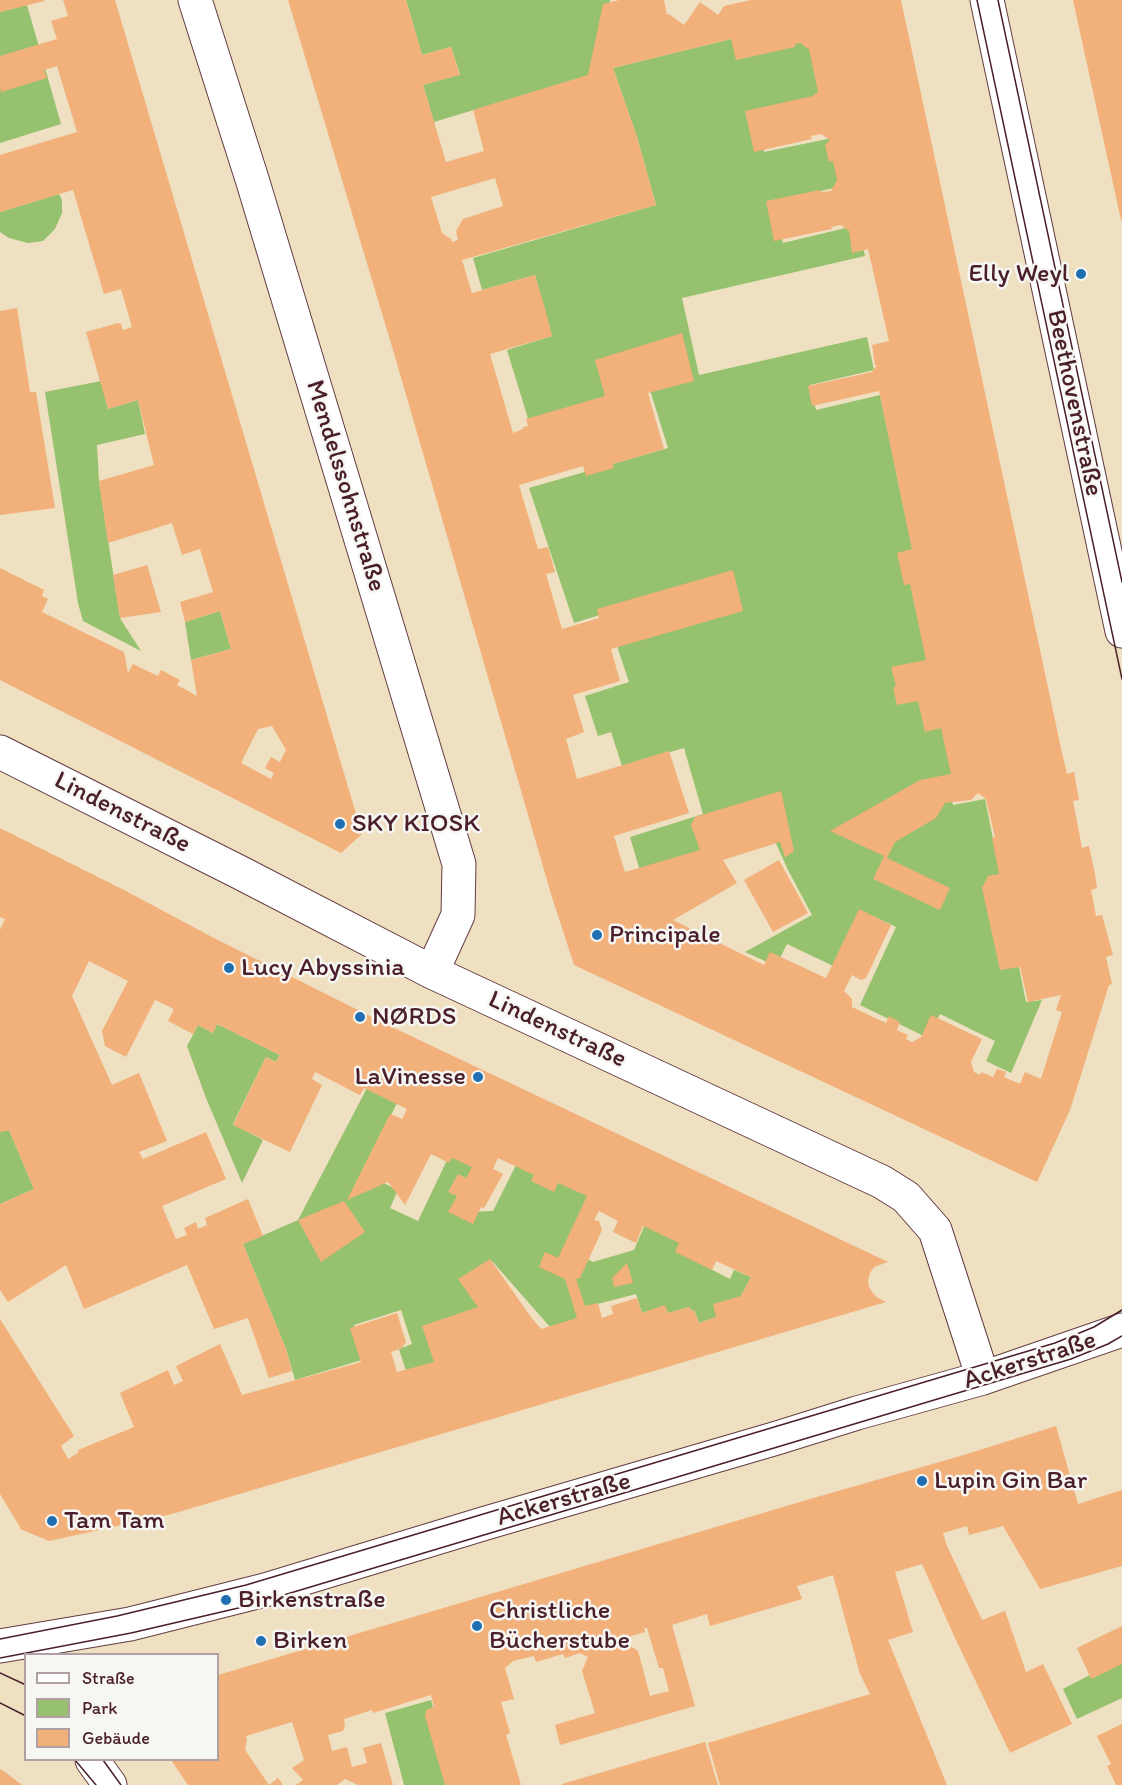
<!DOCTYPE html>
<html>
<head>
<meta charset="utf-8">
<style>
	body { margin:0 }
	#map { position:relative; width:1122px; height:1785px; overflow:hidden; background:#eee0c1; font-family:Itim,sans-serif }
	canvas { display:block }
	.legend { position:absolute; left:24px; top:1653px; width:195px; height:108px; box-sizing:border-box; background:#f6f6f2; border:2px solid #b1a0a2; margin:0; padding:8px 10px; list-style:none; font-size:18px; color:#4a1f2b }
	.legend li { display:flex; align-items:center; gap:12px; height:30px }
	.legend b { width:30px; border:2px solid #b1a0a2 }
</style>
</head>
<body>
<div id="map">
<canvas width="1122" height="1785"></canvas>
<ul class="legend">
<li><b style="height:8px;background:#fff"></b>Straße</li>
<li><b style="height:16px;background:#96c16e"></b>Park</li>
<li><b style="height:16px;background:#f2b07a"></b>Gebäude</li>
</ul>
</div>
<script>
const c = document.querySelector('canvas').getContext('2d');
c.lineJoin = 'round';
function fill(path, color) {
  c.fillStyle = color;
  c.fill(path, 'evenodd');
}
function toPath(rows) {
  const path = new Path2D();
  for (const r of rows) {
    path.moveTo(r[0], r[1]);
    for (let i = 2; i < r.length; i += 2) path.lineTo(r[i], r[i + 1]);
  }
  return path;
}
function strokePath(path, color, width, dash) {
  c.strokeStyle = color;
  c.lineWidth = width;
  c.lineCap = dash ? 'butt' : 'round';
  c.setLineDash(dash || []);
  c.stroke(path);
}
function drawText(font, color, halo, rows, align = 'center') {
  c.font = font + ' Itim,sans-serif';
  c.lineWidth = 5;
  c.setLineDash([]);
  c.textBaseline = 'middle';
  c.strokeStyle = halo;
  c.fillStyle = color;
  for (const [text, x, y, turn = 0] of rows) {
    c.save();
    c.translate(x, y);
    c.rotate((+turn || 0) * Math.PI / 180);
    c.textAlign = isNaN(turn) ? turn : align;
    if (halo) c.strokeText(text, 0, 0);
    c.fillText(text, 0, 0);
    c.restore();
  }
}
fill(toPath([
	[406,0,610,0,603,36,613,68,731,39,830,18,834,94,759,126,764,152,842,136,849,184,773,203,783,243,858,225,865,256,682,298,699,375,867,337,874,370,810,385,816,410,880,395,959,773,947,775,953,805,985,799,1026,1002,1042,1000,1011,1073,986,1061,995,1041,940,1014,928,1038,860,1005,896,927,873,916,846,972,787,944,776,966,745,952,812,915,788,870,770,830,640,871,630,837,703,814,684,748,622,766,611,732,598,736,585,696,629,682,606,613,574,623,529,488,668,448,650,390,530,425,507,350,552,336,535,275,482,290,473,258,656,205,637,137,613,68,434,122,423,85,460,74,451,47,422,55],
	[27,5,61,124,0,143,0,12],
	[59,194,62,200,62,213,55,229,43,241,28,243,9,238,0,232,0,212],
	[101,381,108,409,138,400,145,434,97,445,99,481,120,618,141,651,83,621,78,603,45,392],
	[220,611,231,649,191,660,185,622],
	[217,1024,280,1055,276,1062,266,1057,233,1124,263,1140,242,1183,206,1098,187,1046,198,1025,213,1033],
	[367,1088,397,1103,363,1173,398,1190,390,1208,418,1221,460,1133,492,1148,462,1212,493,1211,518,1161,597,1198,571,1250,593,1262,634,1250,646,1222,682,1240,677,1252,730,1279,734,1270,751,1277,741,1296,745,1308,699,1323,694,1310,691,1311,690,1307,668,1313,664,1306,642,1313,636,1294,586,1307,588,1317,551,1328,491,1260,465,1283,508,1333,466,1352,406,1371,399,1349,412,1344,401,1310,354,1325,365,1359,295,1380,286,1349,243,1244,298,1220],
	[9,1130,34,1189,0,1204,0,1132],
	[1122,1658,1122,1698,1077,1719,1063,1689],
	[431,1700,453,1776,489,1785,404,1785,385,1713]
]), '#96c16e');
fill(toPath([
	[0,0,44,0,44,1,0,12],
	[63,0,115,0,362,834,341,853,0,680,0,568,44,590,42,596,48,599,42,612,124,652,128,673,133,664,158,676,161,670,180,680,177,685,197,696,191,660,231,649,220,611,185,622,180,602,213,592,200,549,182,555,172,523,108,543,99,481,154,465,138,400,108,409,86,332,118,323,121,324,123,330,132,327,121,289,104,294,73,190,0,212,0,155,77,132,57,66,44,70,47,78,1,92,0,88,0,56,57,39,51,21,68,16],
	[272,726,286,750,280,762,271,757,265,768,274,773,271,779,241,763,258,729],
	[288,0,406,0,422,55,451,47,460,75,423,85,446,162,484,151,473,110,588,75,603,4,619,0,664,0,667,15,669,14,684,25,700,2,718,15,724,6,751,0,901,0,1062,753,1067,774,1074,772,1079,800,1073,801,1082,848,1089,846,1095,874,1097,888,1091,890,1096,916,1102,915,1113,955,1106,957,1112,984,1109,985,1070,1110,1037,1182,574,965,551,894,393,350],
	[731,39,736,60,795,47,795,44,801,43,804,46,809,49,818,92,813,96,745,111,754,152,812,139,811,136,821,134,830,140,825,145,829,162,833,161,837,180,831,191,821,192,820,190,766,201,774,241,832,229,831,227,841,225,849,231,852,253,868,249,889,341,872,345,875,365,877,365,872,372,808,386,812,406,879,391,912,549,897,553,904,585,910,584,926,660,891,667,896,686,893,688,897,705,918,701,925,732,941,728,951,774,920,780,830,831,884,856,873,879,940,910,950,888,887,858,895,842,936,818,945,803,971,800,978,793,986,799,995,837,992,838,999,874,988,876,982,888,1000,970,1020,967,1028,1002,1061,995,1056,1010,1062,1012,1041,1079,1025,1072,1020,1084,1004,1077,1006,1072,997,1069,993,1077,981,1072,980,1075,974,1072,971,1062,982,1039,931,1015,921,1037,912,1042,906,1039,908,1035,897,1030,900,1022,889,1016,886,1023,852,1007,852,999,844,991,852,975,861,980,866,978,891,925,859,909,826,978,770,952,764,965,673,920,737,883,723,860,780,842,785,857,794,851,781,791,695,817,691,825,700,850,625,872,614,836,689,813,669,751,577,779,566,739,584,732,573,695,620,681,611,649,743,611,733,570,597,609,599,618,562,629,546,574,555,572,548,547,538,549,519,485,583,466,586,476,614,468,613,464,664,449,648,393,694,381,682,333,595,360,605,396,526,419,528,426,523,427,523,429,513,433,490,354,552,336,544,305,535,275,472,293,462,260,656,205,637,137,613,68],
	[495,178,503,206,463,219,456,231,458,240,452,242,451,239,442,233,431,197],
	[1073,0,1122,0,1122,220,1121,220],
	[17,308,30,392,36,392,55,508,0,515,0,311],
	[147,565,161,612,120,618,113,575],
	[0,828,124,890,212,937,394,1028,888,1262,874,1267,870,1273,868,1280,869,1287,873,1293,878,1298,886,1302,172,1514,49,1541,20,1529,20,1527,0,1494,0,1319,74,1436,61,1446,68,1459,78,1453,78,1450,134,1427,120,1393,168,1370,174,1385,183,1381,176,1366,220,1344,242,1395,361,1362,350,1328,397,1313,406,1342,402,1348,391,1352,397,1372,434,1362,422,1326,478,1307,458,1279,490,1259,531,1317,541,1329,577,1318,565,1279,539,1267,545,1252,558,1258,587,1196,558,1183,554,1192,531,1181,534,1175,498,1158,493,1169,503,1174,484,1208,481,1207,473,1224,448,1212,457,1196,448,1192,458,1174,466,1178,472,1167,452,1158,449,1163,431,1154,405,1205,388,1182,347,1200,390,1114,402,1119,407,1109,364,1088,360,1095,315,1072,312,1079,322,1085,290,1152,233,1125,266,1057,276,1062,280,1055,217,1024,213,1033,198,1025,193,1034,168,1021,174,1009,155,1000,126,1057,105,1046,102,1031,128,981,89,961,72,996,112,1085,139,1073,167,1141,139,1152,143,1159,206,1132,226,1179,162,1206,176,1239,187,1235,184,1228,196,1222,198,1229,207,1225,205,1218,248,1199,263,1236,243,1244,286,1349,292,1371,269,1378,248,1318,214,1329,187,1265,84,1309,66,1265,8,1302,0,1290,0,1204,34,1189,9,1130,0,1132,0,930,5,919,0,917],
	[599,1211,618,1221,613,1232,636,1243,643,1226,679,1243,675,1252,712,1270,716,1261,751,1277,741,1296,713,1304,716,1317,699,1323,694,1310,691,1311,690,1307,668,1313,665,1305,642,1313,637,1298,611,1306,613,1314,602,1318,598,1303,585,1306,576,1279,580,1278,602,1230,599,1221,594,1220],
	[779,860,808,913,773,932,744,880],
	[344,1201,365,1232,321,1262,298,1220],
	[627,1263,633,1283,614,1287,612,1278],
	[1056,1426,1078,1504,1122,1490,1122,1566,1040,1589,1003,1526,969,1535,967,1526,943,1533,947,1546,982,1620,1005,1611,1026,1672,1043,1664,1072,1724,1010,1753,955,1638,922,1564,895,1572,913,1632,888,1640,947,1785,720,1785,708,1743,870,1694,860,1674,833,1575,797,1586,802,1599,710,1626,707,1614,672,1625,695,1706,560,1745,555,1725,595,1713,582,1671,588,1657,580,1653,565,1658,563,1654,536,1662,534,1656,513,1661,505,1668,514,1699,501,1702,510,1733,506,1735,521,1785,445,1785,425,1716,426,1710,434,1707,431,1695,373,1713,372,1710,344,1719,345,1726,343,1731,328,1735,332,1751,347,1747,352,1767,367,1763,363,1748,381,1743,393,1785,358,1785,345,1779,337,1785,296,1785,303,1780,292,1768,304,1760,292,1722,246,1736,247,1740,245,1750,269,1785,278,1778,283,1785,188,1785,171,1760,218,1760,218,1675,810,1499,964,1455],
	[644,1628,647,1628,659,1668,663,1668,669,1691,650,1696,638,1651,627,1644,631,1636,645,1632],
	[1122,1626,1122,1664,1091,1679,1077,1648],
	[1122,1724,1122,1785,1116,1785,1107,1766,1111,1764,1097,1736],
	[705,1742,718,1785,562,1785,562,1784],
	[0,1769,5,1772,22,1785,0,1785]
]), '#f2b07a');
const minor = toPath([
	[195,0,252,179,459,864,458,915,432,972],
	[987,0,1122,631],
	[0,752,239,872,432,972,882,1182,906,1197,935,1230,983,1378],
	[0,1646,130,1624,265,1590,486,1523,777,1438,857,1413,983,1378,1122,1330],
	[92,1760,110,1785]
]);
strokePath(minor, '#633c42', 35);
strokePath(minor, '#fff', 33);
strokePath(toPath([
	[977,0,1122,679],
	[998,0,1122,582],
	[0,1639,117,1616,246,1585,1055,1343,1094,1327,1122,1310],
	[0,1658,131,1633,247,1606,1071,1359,1108,1344,1122,1336],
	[0,1673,26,1685],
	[0,1703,26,1716],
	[75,1760,96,1785],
	[103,1760,121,1785]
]), '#4a1f2b', 1.5);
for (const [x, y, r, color] of [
	[1081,274,6,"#1f6fb2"],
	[340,824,6,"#1f6fb2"],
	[597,935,6,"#1f6fb2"],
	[229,968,6,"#1f6fb2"],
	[360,1017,6,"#1f6fb2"],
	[478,1077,6,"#1f6fb2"],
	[922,1481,6,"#1f6fb2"],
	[52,1521,6,"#1f6fb2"],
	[226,1600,6,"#1f6fb2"],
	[477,1626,6,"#1f6fb2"],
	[261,1641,6,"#1f6fb2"]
]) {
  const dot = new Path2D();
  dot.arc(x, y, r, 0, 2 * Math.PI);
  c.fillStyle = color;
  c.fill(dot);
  strokePath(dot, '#f6f6f2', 2);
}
drawText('26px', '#4a1f2b', '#f6f6f2', [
	["Elly Weyl",1069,274,"right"],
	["SKY KIOSK",352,824],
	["Principale",609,935],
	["Lucy Abyssinia",241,968],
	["NØRDS",372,1017],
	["LaVinesse",466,1077,"right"],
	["Lupin Gin Bar",934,1481],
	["Tam Tam",64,1521],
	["Birkenstraße",238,1600],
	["Christliche",489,1611],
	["Bücherstube",489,1641],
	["Birken",273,1641]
], 'left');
drawText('26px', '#4a1f2b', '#f6f6f2', [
	["Beethovenstraße",1074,403,78],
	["Mendelssohnstraße",345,486,73],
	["Lindenstraße",122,813,27],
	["Lindenstraße",557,1030,25],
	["Ackerstraße",1030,1361,-18],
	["Ackerstraße",564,1500,-16]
]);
</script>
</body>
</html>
